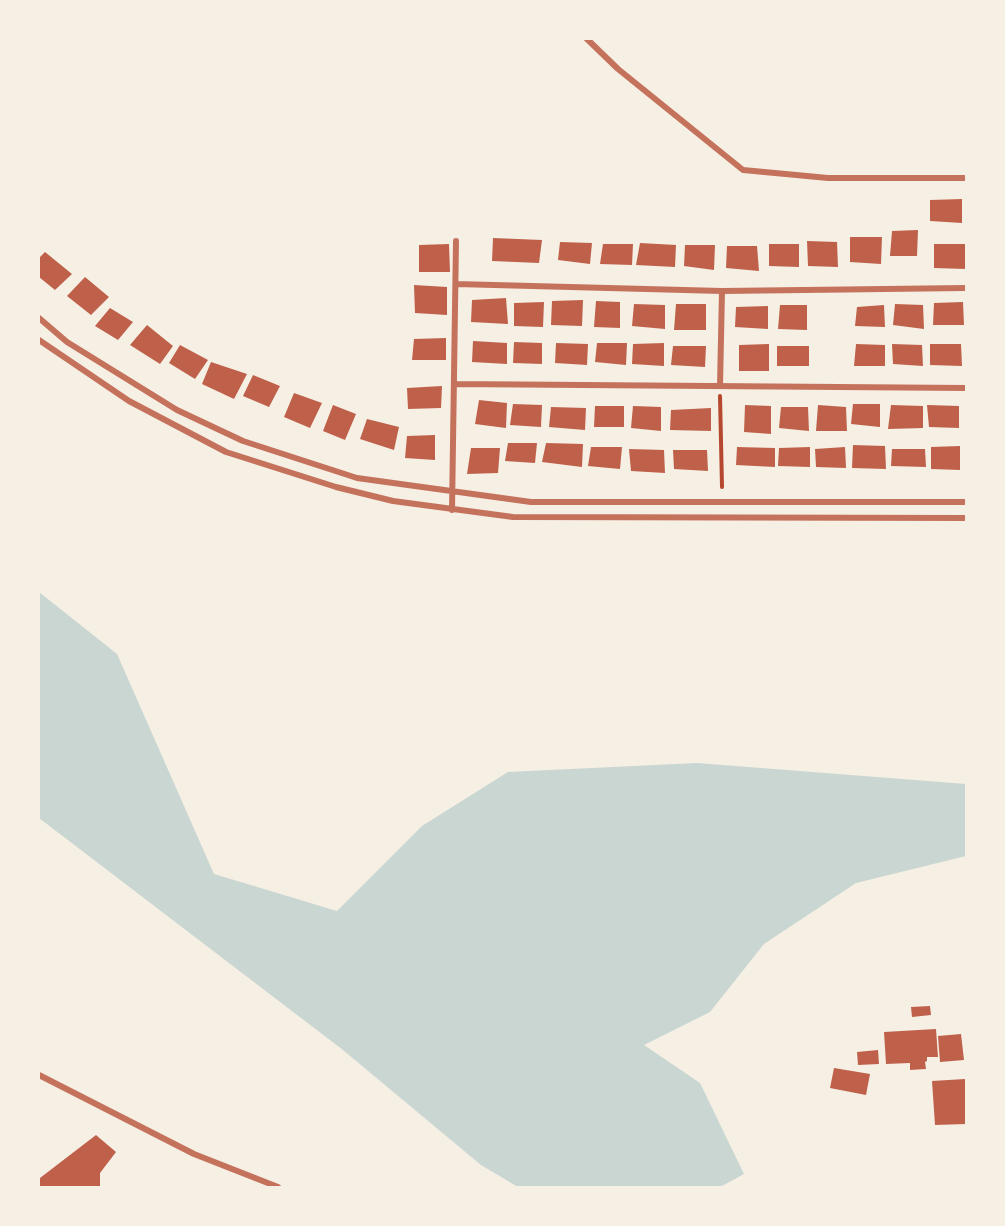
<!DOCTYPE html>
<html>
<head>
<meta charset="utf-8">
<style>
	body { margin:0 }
	#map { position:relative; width:1005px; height:1226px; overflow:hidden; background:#f6efe4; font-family:"Times New Roman",serif }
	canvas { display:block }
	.frame { position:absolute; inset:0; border:40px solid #f6efe4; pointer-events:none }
</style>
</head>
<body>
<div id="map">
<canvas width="1005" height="1226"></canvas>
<div class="frame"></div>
</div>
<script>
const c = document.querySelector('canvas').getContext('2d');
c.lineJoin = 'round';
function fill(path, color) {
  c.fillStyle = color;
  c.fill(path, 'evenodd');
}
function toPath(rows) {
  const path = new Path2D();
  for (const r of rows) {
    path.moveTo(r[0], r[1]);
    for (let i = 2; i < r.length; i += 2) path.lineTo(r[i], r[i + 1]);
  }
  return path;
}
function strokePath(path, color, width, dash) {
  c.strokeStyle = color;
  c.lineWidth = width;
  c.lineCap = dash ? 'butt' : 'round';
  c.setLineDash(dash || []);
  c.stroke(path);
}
fill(toPath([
	[39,592,117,654,214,874,337,911,422,826,508,772,697,763,966,784,966,856,856,883,764,944,710,1012,644,1045,700,1083,744,1174,720,1187,518,1187,481,1165,343,1050,39,818]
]), '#c9d6d2');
fill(toPath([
	[962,199,962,223,930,221,930,200],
	[918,230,917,256,890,256,892,231],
	[850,237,882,237,881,264,850,262],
	[493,238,542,240,539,263,492,261],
	[807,241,837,242,838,267,808,266],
	[560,242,592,243,590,264,558,260],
	[640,243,676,245,675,267,636,265],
	[449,244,450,272,419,272,419,245],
	[603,244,633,244,632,265,600,264],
	[769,244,799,244,799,267,769,266],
	[934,244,966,244,966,269,934,268],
	[685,245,715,245,714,270,684,266],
	[727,246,757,246,759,271,726,268],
	[45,252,72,274,55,290,39,277,39,258],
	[85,277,109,297,91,315,67,296],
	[414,285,447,287,447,315,415,313],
	[506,298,508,324,471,322,472,300],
	[583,300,582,326,551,325,552,301],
	[596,301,620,302,620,328,594,327],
	[544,302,543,327,514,326,514,303],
	[963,302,964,325,933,325,934,303],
	[634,304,665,305,665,329,632,326],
	[676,304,706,304,706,330,674,330],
	[895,304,923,305,924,329,893,325],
	[780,305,807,305,807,330,778,329],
	[884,305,885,327,855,326,857,307],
	[768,306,768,329,735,327,736,307],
	[110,308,133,322,118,340,95,326],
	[147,325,173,346,160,364,130,345],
	[446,338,446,360,412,360,414,339],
	[473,341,507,343,507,364,472,362],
	[514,342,542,343,542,364,513,363],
	[556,343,588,344,587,365,555,363],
	[597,343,627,343,626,365,595,362],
	[664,343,664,366,632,364,633,344],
	[769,344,769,371,739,371,739,345],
	[856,344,885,345,885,366,854,366],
	[892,344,922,345,923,366,893,364],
	[930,344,961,344,962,366,930,365],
	[180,345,208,360,195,379,169,363],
	[673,346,706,346,705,367,671,365],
	[777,346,809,346,809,366,777,366],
	[211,362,247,374,234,399,202,384],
	[253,375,280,386,269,407,243,396],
	[442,386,441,408,408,409,407,388],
	[294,393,322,403,310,428,284,417],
	[479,400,507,403,506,428,475,424],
	[513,404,542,405,541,427,510,425],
	[853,404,880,404,880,427,851,424],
	[333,405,356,414,345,440,323,431],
	[745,405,771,406,771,434,744,432],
	[818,405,846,407,847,431,816,431],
	[891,405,923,406,923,428,888,429],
	[927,405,959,406,959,428,929,427],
	[595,406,624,406,624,427,594,427],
	[633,406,661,407,661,431,631,428],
	[551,407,586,408,585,430,549,427],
	[781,407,808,407,809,431,779,428],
	[711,408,711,431,670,430,671,410],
	[367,419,399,427,394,450,360,439],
	[435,435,435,460,405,458,407,436],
	[508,443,537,443,535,463,505,461],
	[546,443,583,444,582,467,542,462],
	[853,445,885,446,886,469,852,468],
	[960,446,960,470,931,469,931,447],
	[591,447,622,447,620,469,588,466],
	[737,447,775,448,775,467,736,465],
	[810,447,810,467,778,466,779,448],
	[845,447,846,468,816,467,815,449],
	[471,448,500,448,498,473,467,474],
	[629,449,664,450,665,473,631,471],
	[892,449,925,449,926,467,891,466],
	[673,450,707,450,708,471,674,469],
	[930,1006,931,1015,912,1017,911,1007],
	[936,1029,938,1057,927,1057,927,1061,925,1062,926,1069,910,1070,910,1063,886,1064,884,1032],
	[961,1034,964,1060,940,1062,938,1036],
	[878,1050,879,1064,858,1065,857,1052],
	[834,1068,870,1074,866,1095,830,1088],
	[965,1079,966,1124,935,1125,932,1081],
	[96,1135,116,1152,100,1173,100,1187,39,1187,39,1176,40,1178]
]), '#bf614a');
strokePath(toPath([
	[720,396,722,487]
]), '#b5482f', 4);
strokePath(toPath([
	[587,39,618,69,743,170,828,178,966,178],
	[456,284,722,291,966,288],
	[39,318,67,342,177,410,243,441,357,478,531,502,966,502],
	[39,340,129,401,226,452,336,487,393,501,513,517,966,518],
	[455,384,966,388],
	[720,386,722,291],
	[452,510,456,241],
	[39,1075,194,1154,278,1187]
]), '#c5725c', 6);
</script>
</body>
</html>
